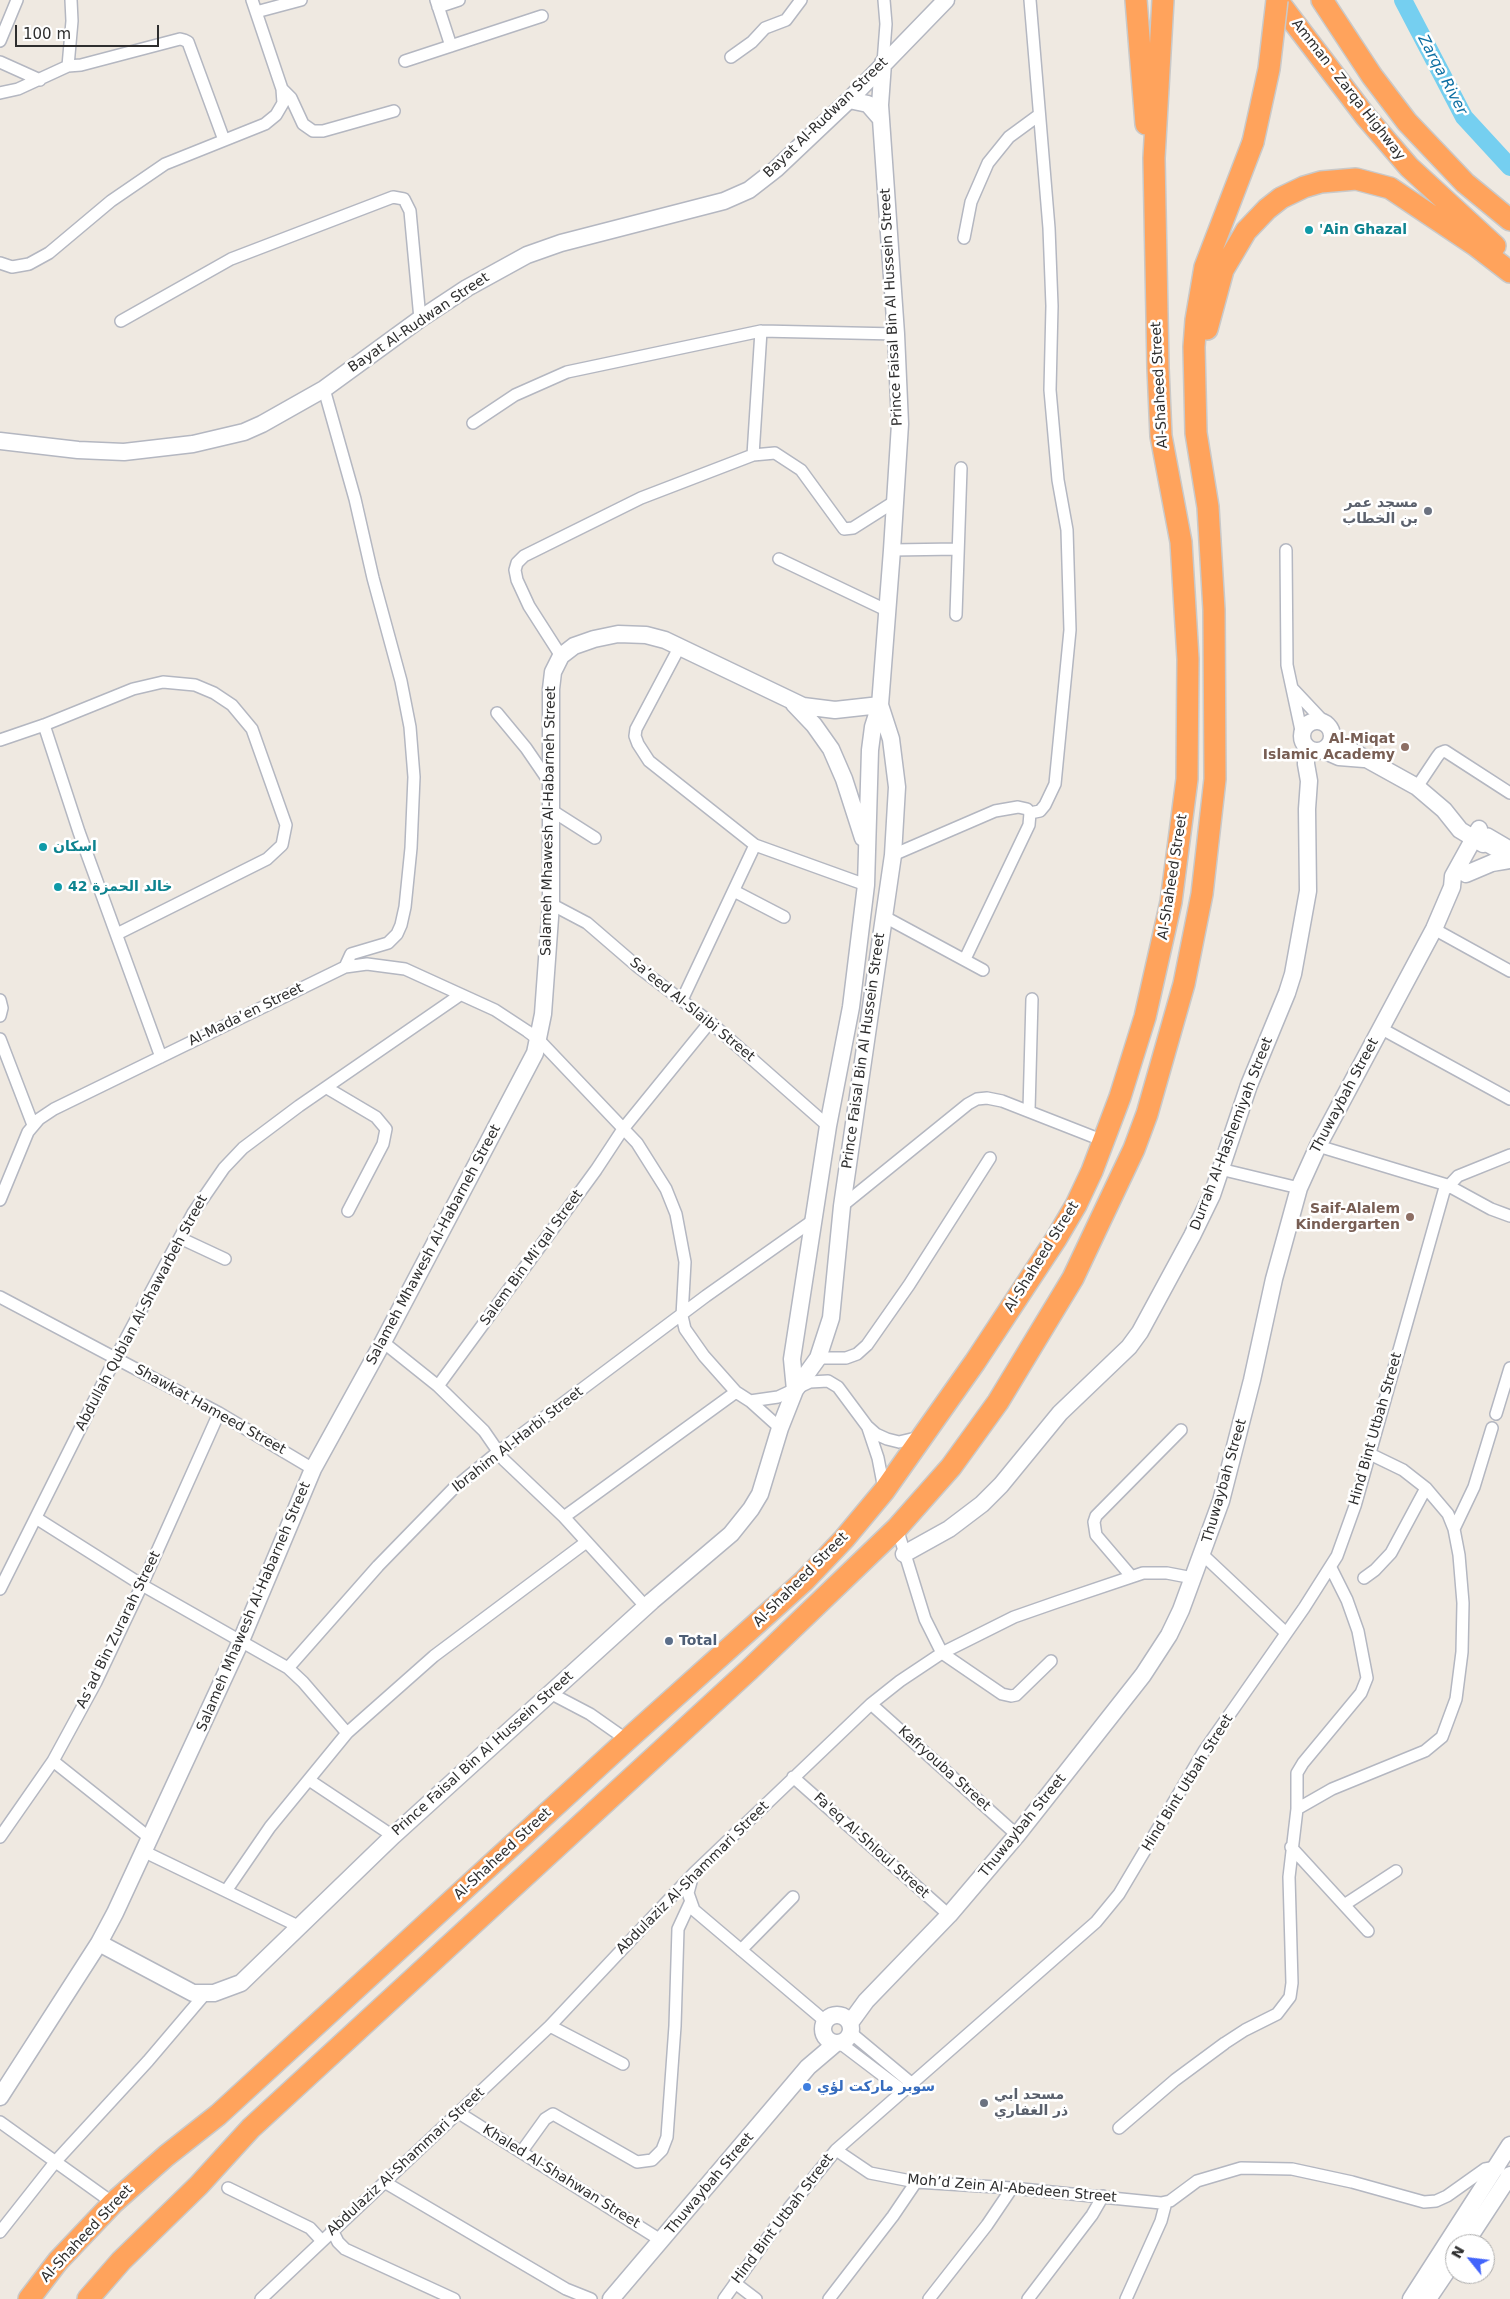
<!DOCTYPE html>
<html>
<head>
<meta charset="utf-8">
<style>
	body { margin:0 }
	#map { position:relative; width:1510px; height:2299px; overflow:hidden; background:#efe9e1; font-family:"DejaVu Sans",sans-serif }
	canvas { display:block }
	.north { position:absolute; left:1445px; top:2234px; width:50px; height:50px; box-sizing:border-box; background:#fff; border:1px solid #ababab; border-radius:50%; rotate:299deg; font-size:14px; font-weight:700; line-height:20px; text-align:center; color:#2e2e2e }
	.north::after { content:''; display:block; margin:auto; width:18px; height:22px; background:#4264fb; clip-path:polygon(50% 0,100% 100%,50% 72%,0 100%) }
	.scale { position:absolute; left:15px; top:25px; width:144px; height:22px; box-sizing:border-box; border:2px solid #2e2e2e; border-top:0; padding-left:6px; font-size:15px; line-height:18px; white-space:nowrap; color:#2e2e2e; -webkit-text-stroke:4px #fff; paint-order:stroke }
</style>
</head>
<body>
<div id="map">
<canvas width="1510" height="2299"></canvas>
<div class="north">N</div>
<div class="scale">100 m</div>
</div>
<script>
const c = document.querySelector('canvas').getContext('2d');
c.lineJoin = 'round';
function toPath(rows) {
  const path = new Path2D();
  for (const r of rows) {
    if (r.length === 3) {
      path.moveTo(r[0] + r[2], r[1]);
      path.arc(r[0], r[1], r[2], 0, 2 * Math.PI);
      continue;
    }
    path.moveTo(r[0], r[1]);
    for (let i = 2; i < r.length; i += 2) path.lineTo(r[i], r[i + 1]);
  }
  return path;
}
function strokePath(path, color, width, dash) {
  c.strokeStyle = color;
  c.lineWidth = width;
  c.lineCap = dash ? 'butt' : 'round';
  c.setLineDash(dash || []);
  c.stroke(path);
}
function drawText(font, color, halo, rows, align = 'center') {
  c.font = font + ' "DejaVu Sans","Noto Sans Arabic",sans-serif';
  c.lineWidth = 5;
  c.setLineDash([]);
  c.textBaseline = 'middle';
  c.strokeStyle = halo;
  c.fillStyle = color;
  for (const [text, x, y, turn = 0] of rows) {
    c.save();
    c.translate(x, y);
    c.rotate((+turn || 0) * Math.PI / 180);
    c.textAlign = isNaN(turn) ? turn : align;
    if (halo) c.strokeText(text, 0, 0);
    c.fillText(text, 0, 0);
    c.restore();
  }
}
strokePath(toPath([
	[1403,0,1464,117,1510,167]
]), '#75cff0', 18);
const street = toPath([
	[436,0,451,46],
	[1030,0,1049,228,1052,306,1050,390,1058,480,1067,530,1070,630,1055,784,1045,805,1040,811,1030,813],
	[438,7,459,0],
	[256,12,301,0],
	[0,41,17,0],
	[731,57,752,42,765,28,786,20,801,0],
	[405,61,542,16],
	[0,62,40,80],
	[883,63,886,24,884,0],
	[68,66,72,21,71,0],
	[282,89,291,98,303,124,313,131,323,131,394,111],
	[0,93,18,89,68,66,81,65,180,39,184,40,188,42,224,140],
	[964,238,971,202,988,163,1009,137,1039,115],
	[0,263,12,267,29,264,49,253,111,201,165,164,265,124,276,115,283,103,282,89,252,0],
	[121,321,231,259,393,197,404,199,410,211,420,319],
	[324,389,355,499,373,578,401,681,410,727,414,777,411,848,405,907,401,925,397,934,388,943,351,954,345,967],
	[473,423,515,395,567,372,761,331,896,334],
	[753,455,761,331],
	[892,550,958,549],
	[1286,550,1287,665,1302,735],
	[779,559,886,610],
	[956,615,961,468],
	[680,646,636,729,635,736,638,744,649,761,755,845,866,885],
	[561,656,529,606,517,580,515,570,517,563,524,556,641,498,753,455,775,453,801,470,844,529,853,528,894,502],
	[1293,689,1324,722],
	[497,713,526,748,550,783],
	[44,725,79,832,161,1057],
	[0,740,44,725,133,689,163,682,195,685,214,693,232,705,252,729,286,825,282,845,267,859,117,934],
	[1417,787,1437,757,1440,753,1445,751,1510,793],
	[551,810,595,838],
	[1488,834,1510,847],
	[1483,844,1510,859],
	[893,855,995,811,1018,807,1027,809,1030,813,1029,825,965,959],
	[734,891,784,917],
	[551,904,587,923,638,967,710,1022,828,1126],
	[883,916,983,970],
	[1434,929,1510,971],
	[0,1000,2,1008,0,1016],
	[682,1000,755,845],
	[1382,1029,1510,1099],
	[0,1039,33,1125],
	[327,1088,376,1117,386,1129,383,1144,348,1211],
	[1029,1110,1032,999],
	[1318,1146,1447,1185,1491,1209,1510,1216],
	[1220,1169,1299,1188],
	[0,1200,28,1132,39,1119,54,1109,345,967,367,964,405,969,495,1010,527,1031,539,1040,637,1143,666,1189,676,1214,685,1262,682,1316,685,1329,704,1356,736,1392,750,1401,780,1428],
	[842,1206,968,1104,977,1099,987,1098,1002,1101,1104,1141],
	[180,1238,225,1259],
	[0,1297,219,1413,313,1469],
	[383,1342,438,1386,484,1431,504,1460,564,1517,646,1607],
	[818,1358,846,1358,857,1354,867,1345,909,1285,990,1158],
	[438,1386,596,1170,623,1129,710,1022],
	[750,1401,778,1397,810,1382,828,1381,838,1387,867,1426,876,1434,887,1439,899,1442,920,1437],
	[1496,1414,1510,1368],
	[868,1428,878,1458,884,1489],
	[564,1517,736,1392],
	[36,1518,142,1585,288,1668,303,1682,347,1733],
	[897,1528,925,1619,942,1653,1002,1694,1011,1696,1016,1695,1051,1661],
	[1454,1529,1474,1487,1492,1428],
	[1203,1555,1286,1633],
	[1131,1576,1096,1535,1094,1522,1096,1516,1181,1430],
	[1364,1578,1375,1570,1391,1553,1426,1488],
	[0,1589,116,1357,193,1213,224,1168,243,1148,299,1106,460,995],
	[288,1668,378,1566,453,1489,498,1452,706,1296,815,1219],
	[550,1693,590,1714,627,1740],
	[871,1704,1017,1835],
	[53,1761,151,1839],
	[793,1777,949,1915],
	[309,1780,393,1836],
	[1297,1809,1332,1789,1425,1751,1442,1737,1456,1699,1462,1652,1463,1603,1459,1555,1454,1529,1448,1514,1426,1488,1403,1470,1370,1454],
	[0,1837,53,1761,96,1682,142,1585,219,1413],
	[1291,1847,1368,1931],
	[145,1852,298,1926],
	[692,1878,688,1893,694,1910,825,2021],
	[226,1891,270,1827,347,1733,434,1656,585,1543],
	[1344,1905,1396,1871],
	[741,1950,793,1897],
	[550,2026,623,2064],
	[851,2033,911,2083],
	[840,2043,902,2090],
	[459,2113,662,2241],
	[0,2122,113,2203],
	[1119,2128,1175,2080,1225,2043,1245,2030,1277,2014,1290,1997,1292,1983,1289,1877,1297,1809,1297,1773,1303,1763,1361,1693,1367,1678,1358,1631,1347,1600,1331,1568],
	[836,2150,870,2173,916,2182,1012,2188,1161,2203,1170,2201,1197,2181,1241,2168,1292,2169,1352,2182,1424,2202,1436,2201,1447,2196,1485,2169,1496,2167,1499,2169],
	[522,2151,545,2119,553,2114,637,2162,652,2160,662,2150,667,2137,675,2026,678,1929,690,1903],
	[386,2183,566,2289,591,2299],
	[228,2188,310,2228,322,2241],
	[332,2230,338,2242,345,2249,454,2299],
	[0,2232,56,2161,148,2061,205,1994],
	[735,2283,756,2299],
	[261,2299,550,2026,694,1873,871,1704,900,1681,942,1653,1014,1617,1057,1602,1143,1573,1167,1573,1193,1578],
	[724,2299,789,2208,836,2150,1096,1922,1119,1894,1204,1751,1304,1608,1337,1556,1355,1506,1444,1191,1458,1176,1510,1155],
	[829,2299,893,2216,916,2182],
	[929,2299,987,2225,1012,2188],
	[1028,2299,1092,2215,1103,2196],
	[1126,2299,1161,2221,1166,2202]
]);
const secondary = toPath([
	[849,100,868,104,881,119],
	[0,441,78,450,124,452,193,444,244,432,262,424,324,389,420,319,467,288,527,255,561,243,724,201,749,190,776,169,849,100,946,0],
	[794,704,814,725,831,749,844,779,863,838],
	[1317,736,15],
	[1332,737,1352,751,1417,787,1444,810,1460,830,1483,844],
	[1323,750,1339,757,1364,759],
	[1466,874,1492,863,1510,860],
	[795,1390,792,1359,828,1126,851,1007,866,885,870,750,873,727,880,705,892,550,900,424,896,334,880,105,883,63],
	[904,1554,949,1529,982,1504,1001,1485,1060,1413,1129,1347,1140,1332,1192,1236,1212,1195,1249,1085,1287,993,1293,974,1308,891,1307,809,1309,781,1306,764,1306,746],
	[99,1943,193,1993,214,1993,241,1983,393,1836,652,1601,731,1534,751,1509,760,1494,780,1428,795,1390,818,1358,831,1318,842,1206,893,855,897,787,891,739,880,705],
	[837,2029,14],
	[850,2023,866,2001,949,1915,1017,1835,1143,1675,1169,1635,1181,1610,1221,1501,1252,1380,1274,1279,1299,1188,1318,1146,1434,929,1452,887,1453,876,1479,829],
	[0,2097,99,1943,115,1913,240,1643,313,1469,383,1342,535,1053,543,1014,551,904,551,689,553,672,561,656,574,646,594,639,618,634,646,635,665,640,803,706,835,710,880,705],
	[1465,2244,1510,2175],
	[611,2299,808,2067,835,2044],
	[1411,2299,1510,2145],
	[1428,2299,1455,2259]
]);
const highway = toPath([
	[1136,0,1146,124],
	[1277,0,1366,117,1409,167,1495,246],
	[1322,0,1372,76,1407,122,1465,183,1510,220],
	[1207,329,1223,270,1246,231,1267,209,1281,198,1304,187,1321,182,1356,179,1390,188,1475,245,1510,272],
	[29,2299,58,2261,113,2203,166,2156,218,2115,627,1740,804,1581,844,1539,884,1491,975,1362,1056,1239,1076,1205,1092,1171,1120,1097,1145,1017,1171,902,1187,779,1188,659,1181,542,1161,436,1158,368,1154,158,1163,0],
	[88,2299,121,2261,199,2185,251,2128,749,1670,897,1528,951,1467,998,1402,1073,1278,1134,1149,1147,1114,1184,984,1202,894,1215,779,1214,610,1208,507,1196,433,1194,347,1196,320,1205,267,1253,142]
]);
strokePath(street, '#b4b7c1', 14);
strokePath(secondary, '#b4b7c1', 19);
strokePath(highway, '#c9c9c9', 24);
strokePath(street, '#fff', 11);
strokePath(secondary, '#fff', 16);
strokePath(highway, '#ffa35c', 21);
const highwayBridge = toPath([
	[1253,142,1269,69,1277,0]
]);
strokePath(highwayBridge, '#c9c9c9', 24, []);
strokePath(highwayBridge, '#ffa35c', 21);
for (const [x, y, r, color] of [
	[1309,230,5,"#0f9aa8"],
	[1428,511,5,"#6b7280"],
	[1405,747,5,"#8d6e63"],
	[43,847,5,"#0f9aa8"],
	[58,887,5,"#0f9aa8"],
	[1410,1217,5,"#8d6e63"],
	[669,1641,5,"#5c6f8a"],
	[807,2087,5,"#3f7fe0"],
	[984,2103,5,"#6b7280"]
]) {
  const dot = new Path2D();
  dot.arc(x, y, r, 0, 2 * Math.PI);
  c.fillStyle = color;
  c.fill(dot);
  strokePath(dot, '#fff', 2);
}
drawText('14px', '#2e2e2e', '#fff', [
	["Amman - Zarqa Highway",1348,90,52],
	["Bayat Al-Rudwan Street",826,118,-44],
	["Prince Faisal Bin Al Hussein Street",892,307,-93],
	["Bayat Al-Rudwan Street",419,323,-34],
	["Al-Shaheed Street",1160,385,-93],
	["Salameh Mhawesh Al-Habarneh Street",549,821,-89],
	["Al-Shaheed Street",1173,877,-81],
	["Sa’eed Al-Slaibi Street",692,1010,39],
	["Al-Mada’en Street",246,1015,-26],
	["Prince Faisal Bin Al Hussein Street",864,1051,-82],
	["Thuwaybah Street",1345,1096,-62],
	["Durrah Al-Hashemiyah Street",1232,1134,-69],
	["Salameh Mhawesh Al-Habarneh Street",434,1245,-62],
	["Al-Shaheed Street",1042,1257,-58],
	["Salem Bin Mi’qal Street",532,1258,-54],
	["Abdullah Qublan Al-Shawarbeh Street",142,1313,-62],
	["Shawkat Hameed Street",210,1410,29],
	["Hind Bint Utbah Street",1376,1429,-74],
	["Ibrahim Al-Harbi Street",518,1440,-38],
	["Thuwaybah Street",1225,1481,-74],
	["Al-Shaheed Street",801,1580,-45],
	["Salameh Mhawesh Al-Habarneh Street",254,1607,-67],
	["As’ad Bin Zurarah Street",119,1630,-64],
	["Prince Faisal Bin Al Hussein Street",483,1754,-42],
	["Kafryouba Street",944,1769,42],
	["Hind Bint Utbah Street",1188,1783,-58],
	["Thuwaybah Street",1023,1826,-51],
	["Fa'eq Al-Shloul Street",871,1846,42],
	["Al-Shaheed Street",503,1854,-43],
	["Abdulaziz Al-Shammari Street",693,1878,-45],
	["Abdulaziz Al-Shammari Street",406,2162,-43],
	["Khaled Al-Shahwan Street",561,2177,32],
	["Thuwaybah Street",710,2184,-50],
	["Moh’d Zein Al-Abedeen Street",1012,2189,5],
	["Hind Bint Utbah Street",783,2219,-53],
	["Al-Shaheed Street",87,2234,-47]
]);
drawText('bold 14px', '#0d838f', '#fff', [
	["'Ain Ghazal",1319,230],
	["اسكان",53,847],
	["خالد الحمزة 42",68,887]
], 'left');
drawText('bold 14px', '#5b616d', '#fff', [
	["مسجد عمر",1418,503],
	["بن الخطاب",1418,519],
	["مسحد ابي",994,2095,"left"],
	["ذر الغفاري",994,2111,"left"]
], 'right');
drawText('bold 14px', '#785e54', '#fff', [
	["Al-Miqat",1395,739],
	["Islamic Academy",1395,755],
	["Saif-Alalem",1400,1209],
	["Kindergarten",1400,1225]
], 'right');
drawText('bold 14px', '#4e5e75', '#fff', [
	["Total",679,1641]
], 'left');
drawText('bold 14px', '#366cbe', '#fff', [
	["سوبر ماركت لؤي",817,2087]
], 'left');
drawText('italic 15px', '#0d6fa3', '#fff', [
	["Zarqa River",1442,75,62]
]);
</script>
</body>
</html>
